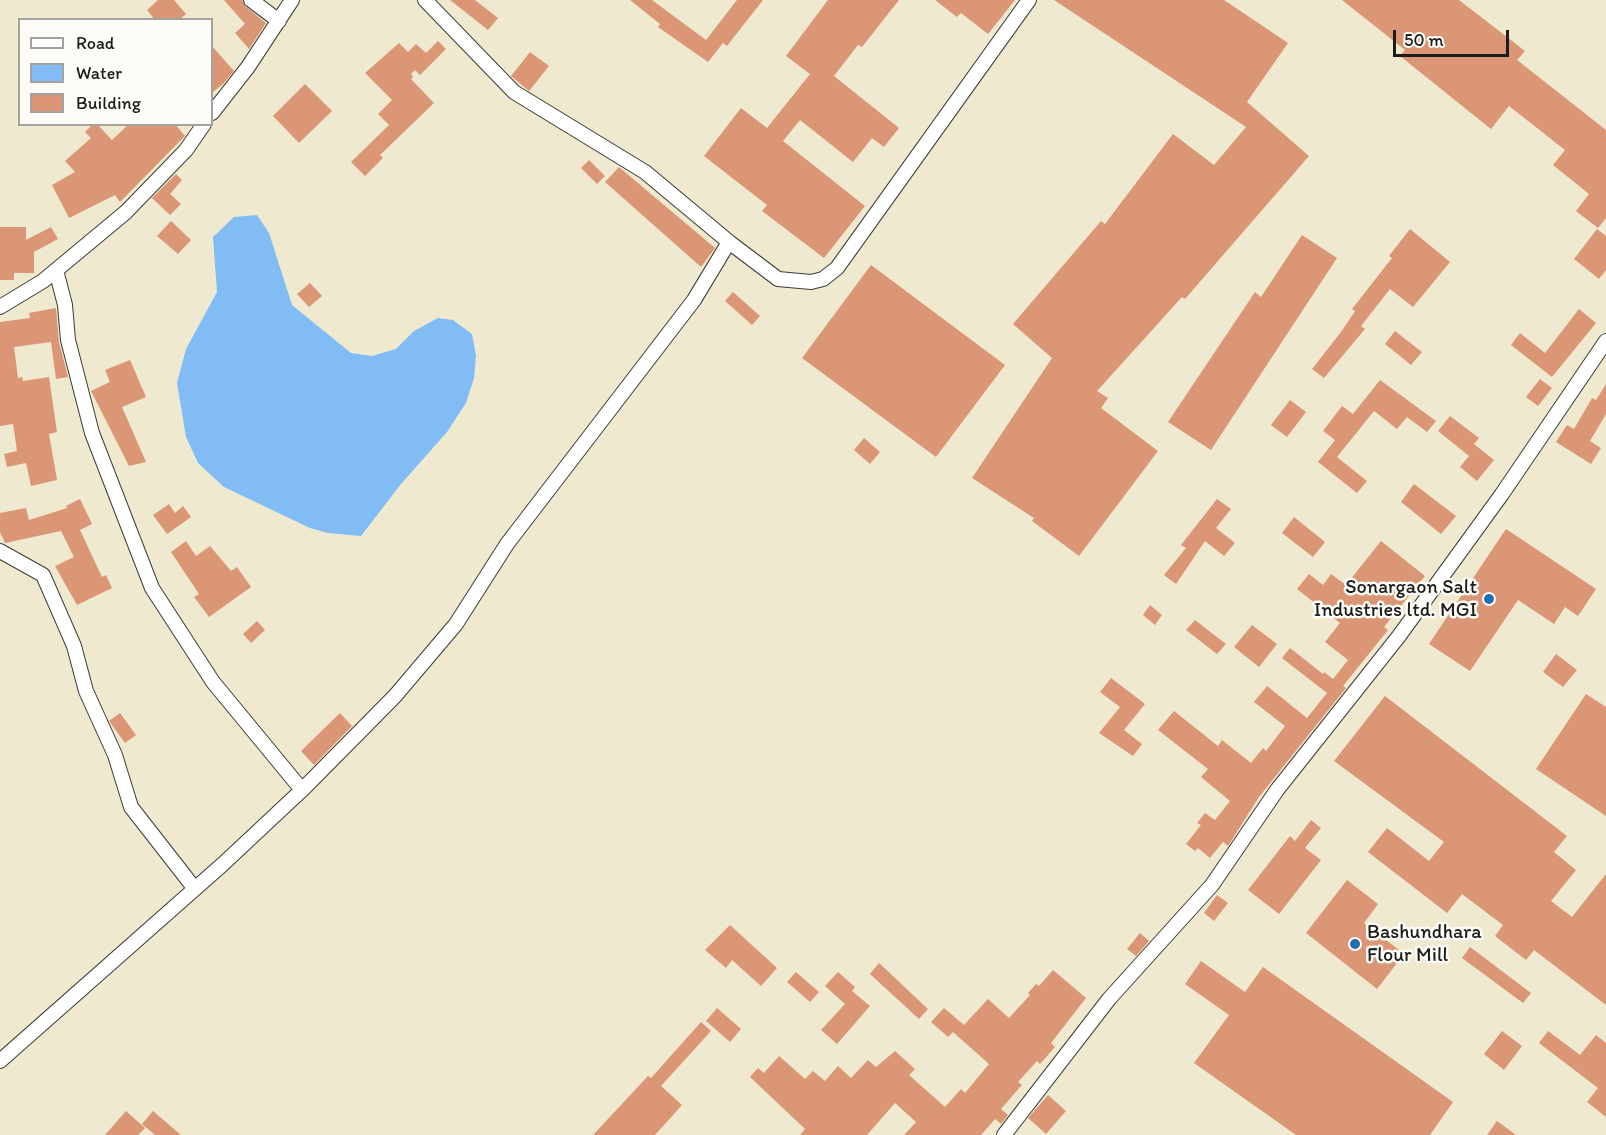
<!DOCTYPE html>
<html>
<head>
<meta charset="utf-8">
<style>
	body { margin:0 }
	#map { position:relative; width:1606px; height:1135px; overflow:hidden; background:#efe9cf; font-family:Itim,sans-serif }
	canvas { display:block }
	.legend { position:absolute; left:18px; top:18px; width:195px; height:108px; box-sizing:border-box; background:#fdfcf7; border:2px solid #a3a29f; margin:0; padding:8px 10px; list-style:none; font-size:18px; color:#1c1c1c }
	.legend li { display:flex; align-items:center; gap:12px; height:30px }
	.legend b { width:30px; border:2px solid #a3a29f }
	.scale { position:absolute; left:1393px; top:30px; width:116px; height:27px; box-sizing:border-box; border:3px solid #1c1c1c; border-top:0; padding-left:8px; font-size:18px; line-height:21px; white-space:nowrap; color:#1c1c1c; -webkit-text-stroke:4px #fdfcf7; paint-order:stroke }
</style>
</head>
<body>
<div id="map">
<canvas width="1606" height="1135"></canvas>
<ul class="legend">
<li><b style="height:8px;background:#fff"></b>Road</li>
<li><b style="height:16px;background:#81bdf4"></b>Water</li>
<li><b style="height:16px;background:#db9675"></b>Building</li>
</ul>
<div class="scale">50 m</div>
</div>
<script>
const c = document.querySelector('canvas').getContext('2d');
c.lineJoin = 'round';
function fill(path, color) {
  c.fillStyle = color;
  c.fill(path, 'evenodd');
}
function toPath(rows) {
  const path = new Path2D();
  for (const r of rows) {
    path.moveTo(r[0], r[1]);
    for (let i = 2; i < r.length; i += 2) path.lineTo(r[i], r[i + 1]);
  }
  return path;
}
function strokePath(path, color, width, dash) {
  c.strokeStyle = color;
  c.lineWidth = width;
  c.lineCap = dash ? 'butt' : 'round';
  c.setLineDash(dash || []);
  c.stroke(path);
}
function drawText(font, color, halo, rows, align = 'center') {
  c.font = font + ' Itim,sans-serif';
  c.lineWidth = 5;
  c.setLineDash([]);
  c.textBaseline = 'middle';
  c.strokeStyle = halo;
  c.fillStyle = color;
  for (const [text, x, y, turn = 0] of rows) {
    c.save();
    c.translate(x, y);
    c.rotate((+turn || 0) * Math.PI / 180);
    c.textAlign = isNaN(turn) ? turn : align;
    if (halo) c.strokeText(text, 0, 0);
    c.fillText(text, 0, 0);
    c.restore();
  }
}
fill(toPath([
	[257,215,269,233,292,305,351,353,372,356,396,349,414,331,438,318,453,320,472,334,476,356,474,378,466,403,447,432,401,484,361,536,328,533,310,528,224,487,198,463,186,437,177,383,186,349,217,292,213,237,234,217]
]), '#81bdf4');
fill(toPath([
	[158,0,174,0,186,14,179,20,155,20,147,10],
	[224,0,242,0,246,7,266,23,249,49,235,33,245,24],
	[450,0,475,0,498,18,488,30],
	[630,0,652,0,706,40,737,0,763,0,727,46,723,43,708,62,658,27,660,24],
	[828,0,899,0,862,47,858,45,834,76,899,128,884,147,872,138,853,162,800,120,783,141,865,206,824,258,762,211,767,205,704,156,741,108,767,128,810,74,786,56],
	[935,0,1015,0,988,34,961,13,957,17],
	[1054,0,1224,0,1288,43,1247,102,1309,156,1185,299,1182,297,1097,391,1108,398,1101,408,1158,451,1079,556,1032,521,1034,518,972,478,1052,358,1013,324,1101,221,1105,224,1173,134,1214,165,1246,127],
	[1342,0,1459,0,1525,51,1517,60,1606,130,1606,218,1598,228,1576,211,1589,194,1553,165,1565,150,1509,106,1491,129,1400,56,1405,50],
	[438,41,446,49,420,75,415,70,411,74,413,77,411,79,434,103,380,155,383,158,365,176,351,162,389,125,378,114,392,100,365,73,399,43,408,52,416,44,426,53],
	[212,46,234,71,223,84,212,93],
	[530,52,549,66,529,91,511,76],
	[305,84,332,111,299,143,273,116],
	[93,124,97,124,112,140,129,124,175,124,185,136,120,202,115,195,69,218,52,185,75,172,65,161,91,138,85,132],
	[589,160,605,176,597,184,581,168],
	[619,167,715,248,701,267,605,182],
	[176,174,182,180,170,194,181,204,170,215,152,198],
	[171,221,191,240,178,254,157,236],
	[0,227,26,227,26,240,51,227,58,239,34,252,34,273,14,273,14,280,0,280],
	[1410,229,1450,262,1413,307,1390,289,1361,326,1365,329,1324,378,1312,369,1341,332,1355,311,1352,309,1392,258,1389,256],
	[1597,229,1606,236,1606,270,1599,279,1574,259],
	[1302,235,1337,258,1211,450,1168,422,1255,292,1261,297],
	[871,265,1005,365,936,457,802,358],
	[310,283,322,296,309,307,297,294],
	[733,292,760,316,752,325,725,301],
	[56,308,59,342,68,377,56,379,51,342,14,347,18,378,22,377,23,381,49,377,57,432,49,434,57,480,31,486,26,463,7,467,4,454,17,451,13,424,0,426,0,322,30,318,29,313],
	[1579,309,1596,323,1552,377,1511,345,1520,333,1545,353],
	[1395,331,1422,352,1411,365,1385,344],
	[130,360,146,397,122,407,146,462,129,466,91,391,110,382,105,370],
	[1540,379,1552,388,1538,406,1526,397],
	[1380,380,1436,421,1427,432,1407,417,1397,429,1374,411,1337,457,1367,481,1357,493,1318,462,1335,440,1323,431,1342,406,1353,414],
	[1606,384,1606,414,1590,441,1601,448,1591,464,1556,442,1567,425,1574,429,1592,398,1596,400],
	[1290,400,1306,412,1287,437,1271,425],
	[1450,416,1479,438,1474,444,1494,460,1477,481,1460,467,1469,456,1438,431],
	[864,438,880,452,870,464,854,450],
	[1414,484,1456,516,1441,534,1401,502],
	[80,499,92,524,80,530,102,577,106,575,112,588,77,605,55,566,74,557,61,531,5,543,0,532,0,513,26,508,29,520,67,508,66,506],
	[1217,499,1231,509,1216,528,1235,543,1224,556,1205,541,1176,584,1164,575,1186,548,1181,545],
	[169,504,175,513,183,506,191,517,167,534,153,515],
	[1294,517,1325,542,1313,557,1282,533],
	[1506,529,1596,589,1578,616,1565,607,1554,624,1518,600,1470,671,1429,644],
	[186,541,196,556,210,546,231,571,237,567,251,587,209,617,194,597,199,594,171,552],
	[1381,541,1425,576,1384,627,1388,630,1343,686,1346,688,1259,797,1228,846,1223,842,1210,858,1198,848,1195,851,1186,844,1201,825,1197,823,1205,813,1215,820,1230,801,1201,777,1208,769,1158,730,1174,711,1218,746,1222,740,1251,763,1263,748,1266,751,1285,726,1254,702,1267,686,1307,718,1327,693,1282,658,1290,648,1323,674,1324,672,1333,679,1348,660,1325,642,1340,623,1297,589,1309,574,1323,585,1331,574,1346,585],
	[1150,605,1162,615,1155,625,1143,615],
	[1195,620,1226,644,1217,654,1186,630],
	[257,621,265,630,251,643,243,634],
	[1252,625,1277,644,1259,667,1234,647],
	[1556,654,1577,670,1563,687,1543,672],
	[1111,678,1145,704,1124,730,1142,744,1133,756,1099,733,1120,707,1100,692],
	[1586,694,1606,707,1606,816,1536,769],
	[1385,696,1567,836,1554,852,1576,870,1551,901,1572,917,1606,874,1606,1005,1534,950,1526,960,1495,936,1503,925,1462,894,1447,913,1368,852,1387,828,1429,861,1444,842,1334,761],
	[120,713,136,735,125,743,109,721],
	[340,713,352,726,314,765,301,751],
	[1311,820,1321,828,1305,848,1321,860,1279,914,1248,890,1290,836,1295,841],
	[1347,880,1378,904,1364,923,1404,954,1377,989,1306,933],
	[1217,895,1228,903,1214,921,1204,913],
	[730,925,777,968,761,986,732,960,726,968,705,950],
	[1140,933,1149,941,1136,956,1127,949],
	[1470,947,1531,993,1523,1003,1462,958],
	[1201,961,1245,992,1263,967,1453,1102,1430,1135,1296,1135,1194,1063,1229,1015,1185,984],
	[879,963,928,1009,919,1019,870,974],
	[1053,970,1086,998,1051,1043,1055,1047,1040,1064,1037,1061,1018,1082,1022,1085,1001,1109,1008,1115,1001,1124,995,1119,981,1135,904,1135,916,1122,895,1103,867,1135,800,1135,805,1129,750,1077,758,1068,764,1073,779,1056,805,1079,813,1071,825,1081,838,1066,851,1078,868,1060,876,1067,895,1051,915,1069,909,1075,945,1107,961,1089,965,1093,989,1064,953,1032,948,1037,931,1022,944,1008,964,1025,988,999,1009,1018,1030,995,1028,993,1036,984,1039,986],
	[796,972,819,992,810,1002,787,982],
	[838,972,855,987,852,991,870,1006,837,1044,821,1030,845,1004,825,986],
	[717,1008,741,1029,730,1042,706,1021],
	[701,1022,711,1031,661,1086,682,1105,655,1135,593,1135,648,1076,651,1078],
	[1502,1031,1522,1046,1504,1070,1484,1054],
	[1548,1031,1580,1055,1596,1035,1606,1043,1606,1117,1587,1102,1598,1088,1539,1043],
	[1048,1095,1066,1111,1046,1134,1028,1118],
	[126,1111,145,1128,138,1135,105,1135],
	[153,1111,181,1135,155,1135,142,1124],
	[1497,1121,1516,1135,1487,1135]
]), '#db9675');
const minor = toPath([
	[251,0,279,21],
	[425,0,514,92,645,172,729,242,778,279,811,282,823,279,837,268,1029,0],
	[212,113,248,67,292,0],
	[56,270,65,305,68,340,92,433,152,588,213,682,302,790],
	[0,307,43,281,126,212,186,150,204,124],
	[0,551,43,575,74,646,86,691,115,755,131,807,195,889],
	[0,1061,223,864,302,790,395,696,456,624,507,544,694,300,729,242],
	[1004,1135,1109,999,1212,885,1277,790,1399,636,1502,494,1606,341]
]);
strokePath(minor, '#3c3b37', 16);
strokePath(minor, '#fff', 14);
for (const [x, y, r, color] of [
	[1489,599,6,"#1f6fb2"],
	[1355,944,6,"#1f6fb2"]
]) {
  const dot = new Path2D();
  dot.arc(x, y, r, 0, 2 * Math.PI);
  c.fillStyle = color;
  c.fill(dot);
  strokePath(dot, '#fdfcf7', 2);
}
drawText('20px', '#1c1c1c', '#fdfcf7', [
	["Sonargaon Salt",1477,588],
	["Industries ltd. MGI",1477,611],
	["Bashundhara",1367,933,"left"],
	["Flour Mill",1367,956,"left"]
], 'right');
</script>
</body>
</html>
